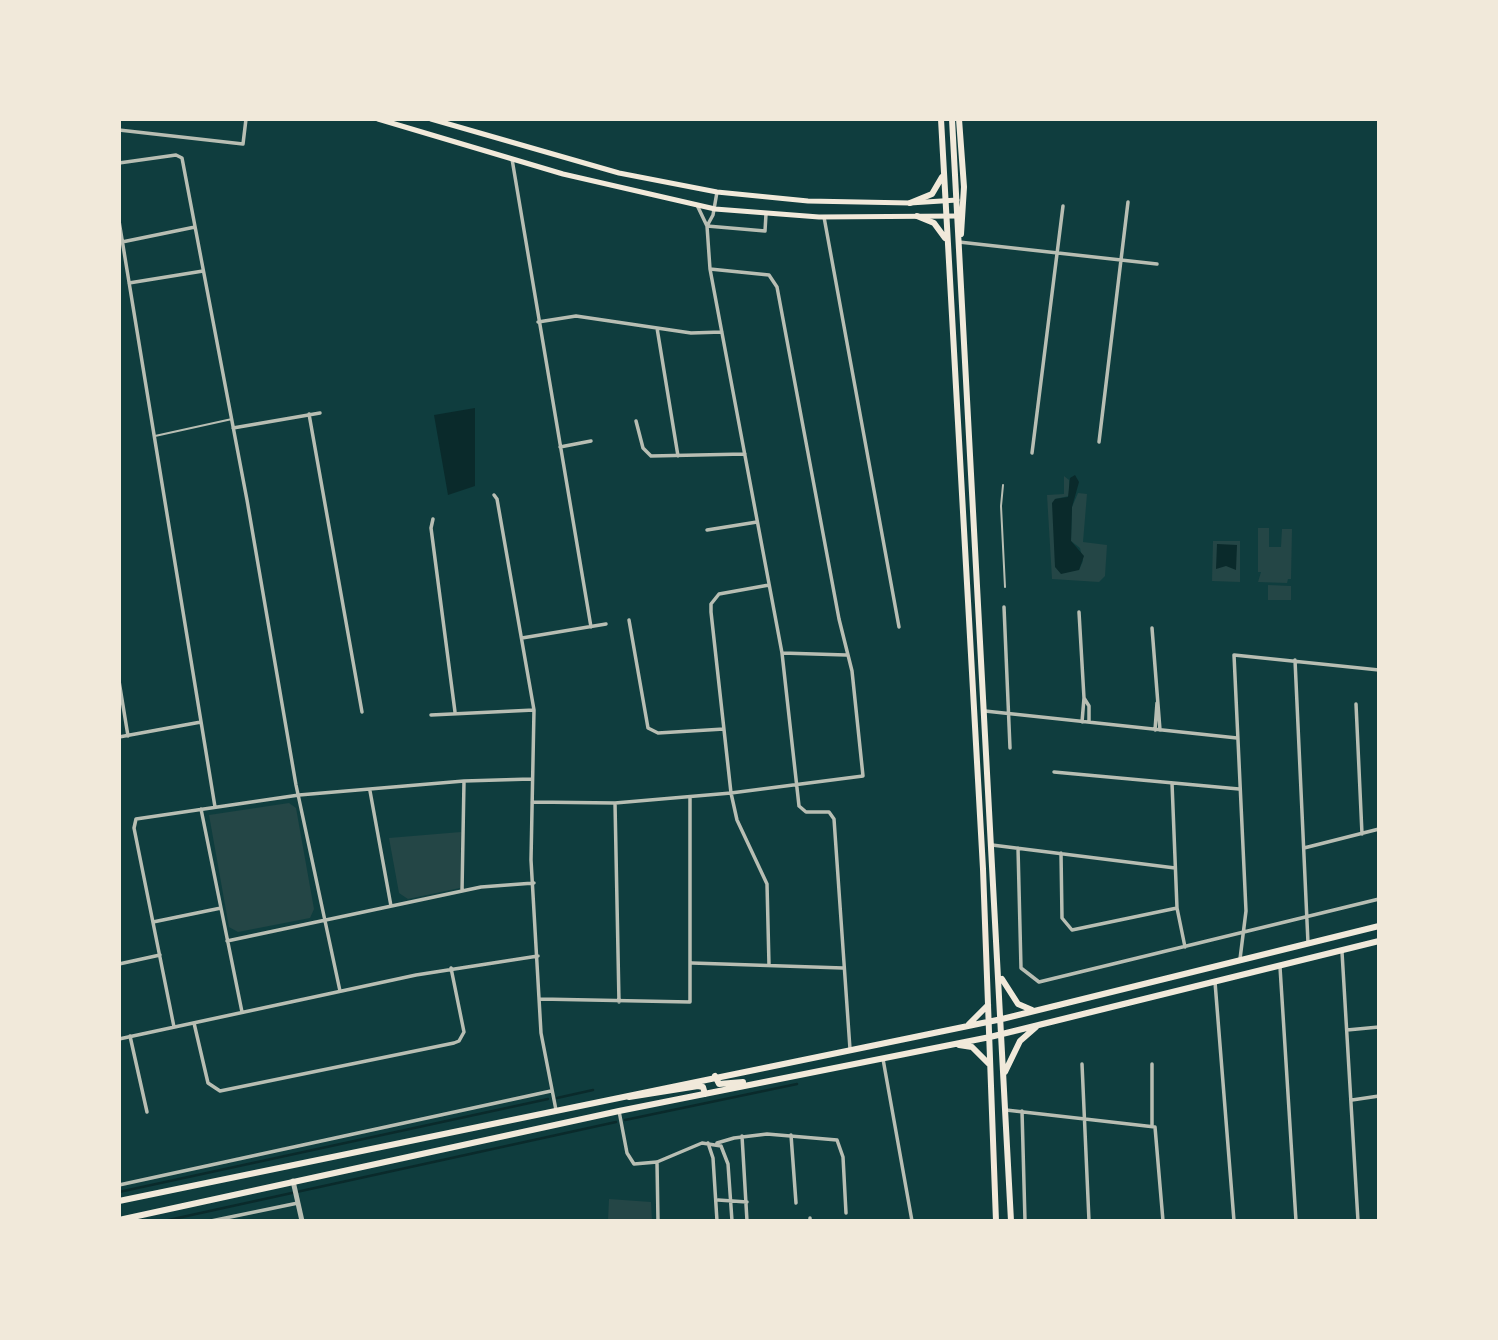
<!DOCTYPE html>
<html>
<head>
<meta charset="utf-8">
<style>
	body { margin:0 }
	#map { position:relative; width:1498px; height:1340px; overflow:hidden; background:#0f3d3e; font-family:"Archivo Narrow",sans-serif }
	canvas { display:block }
	.frame { position:absolute; inset:0; border:121px solid #f1e9da; pointer-events:none }
</style>
</head>
<body>
<div id="map">
<canvas width="1498" height="1340"></canvas>
<div class="frame"></div>
</div>
<script>
const c = document.querySelector('canvas').getContext('2d');
c.lineJoin = 'round';
function fill(path, color) {
  c.fillStyle = color;
  c.fill(path, 'evenodd');
}
function toPath(rows) {
  const path = new Path2D();
  for (const r of rows) {
    path.moveTo(r[0], r[1]);
    for (let i = 2; i < r.length; i += 2) path.lineTo(r[i], r[i + 1]);
  }
  return path;
}
function strokePath(path, color, width, dash) {
  c.strokeStyle = color;
  c.lineWidth = width;
  c.lineCap = dash ? 'butt' : 'round';
  c.setLineDash(dash || []);
  c.stroke(path);
}
fill(toPath([
	[1064,476,1069,480,1069,496,1055,499,1079,570,1083,561,1080,548,1071,541,1072,507,1078,493,1087,494,1083,542,1107,545,1105,576,1099,582,1052,579,1047,495,1064,494],
	[1258,528,1269,528,1269,547,1281,547,1282,529,1292,529,1291,579,1288,579,1287,583,1258,582,1261,572,1258,572],
	[1213,541,1240,541,1240,582,1212,581],
	[1268,585,1291,586,1291,600,1268,600],
	[289,803,296,808,314,909,310,918,238,932,229,927,209,815],
	[461,832,460,888,408,899,399,893,389,838],
	[609,1199,651,1202,652,1221,608,1221]
]), '#244646');
fill(toPath([
	[475,408,475,486,448,495,434,415],
	[1075,475,1079,482,1072,507,1071,541,1084,556,1079,570,1061,574,1055,567,1052,503,1055,499,1068,497,1070,478],
	[1217,544,1237,545,1236,570,1226,566,1216,569]
]), '#0a2a2b');
strokePath(toPath([
	[557,1098,593,1090],
	[625,1120,797,1084],
	[119,1192,548,1099],
	[164,1221,616,1122]
]), '#0a2a2b', 2.5);
strokePath(toPath([
	[155,436,232,419],
	[1003,485,1001,506,1005,587]
]), '#b8beb3', 2);
strokePath(toPath([
	[119,130,243,144,246,119],
	[512,159,591,627],
	[119,163,176,155,182,158,247,500,296,785,340,991],
	[697,205,707,226,710,269,782,653,799,806,806,812,829,812,834,819,850,1049],
	[824,217,899,627],
	[119,221,215,807],
	[707,226,765,231,766,214],
	[707,226,713,215,717,192],
	[122,242,195,227],
	[959,242,1157,264],
	[129,283,203,271],
	[538,322,576,316,691,333,722,332],
	[657,328,678,456],
	[309,414,362,712],
	[636,421,643,448,651,456,745,454],
	[233,428,320,413],
	[1099,442,1128,202],
	[560,447,591,441],
	[1032,453,1063,206],
	[494,495,497,499,534,710,531,860,541,1033,556,1110],
	[433,519,431,528,455,712],
	[707,530,757,522],
	[769,585,719,594,711,604,711,612,731,793,737,820,767,884,769,965],
	[1004,607,1010,748],
	[1079,612,1084,698,1082,722],
	[629,620,648,728,658,733,724,729],
	[1152,628,1160,730],
	[522,638,606,624],
	[782,653,846,655],
	[1295,660,1308,943],
	[119,681,128,736],
	[1084,698,1089,706,1089,722],
	[1356,704,1362,834],
	[985,711,1237,738],
	[431,715,534,710],
	[1155,730,1157,703],
	[119,737,201,722],
	[1054,772,1239,789],
	[1172,783,1177,908,1185,947],
	[370,791,391,906],
	[532,802,615,803,731,793,863,776,852,671,839,619,777,287,769,275,710,269],
	[615,803,619,1002],
	[201,809,242,1012],
	[992,845,1175,868],
	[1018,848,1021,968,1039,982,1379,899],
	[1304,848,1379,829],
	[1061,853,1062,918,1072,930,1177,908],
	[462,891,464,781],
	[153,922,221,908],
	[227,941,481,887,534,883],
	[1342,952,1358,1221],
	[1240,959,1246,911,1234,655,1379,670],
	[692,963,843,968],
	[119,964,160,955],
	[1280,967,1296,1221],
	[1215,982,1234,1221],
	[540,999,690,1002,690,797],
	[194,1023,208,1083,220,1091,454,1043,459,1041,464,1032,451,968],
	[174,1027,134,828,136,819,299,795,464,781,531,779],
	[1347,1030,1379,1027],
	[130,1036,147,1112],
	[119,1039,416,975,538,956],
	[883,1059,912,1221],
	[1082,1064,1089,1221],
	[1152,1064,1152,1125],
	[1352,1100,1379,1096],
	[1006,1110,1155,1127,1163,1221],
	[619,1111,627,1153,634,1164,657,1162,702,1143,721,1146,728,1164,732,1221],
	[1022,1111,1025,1221],
	[791,1135,796,1203],
	[742,1136,747,1221],
	[708,1143,713,1158,717,1221],
	[717,1143,734,1138,767,1134,837,1140,843,1157,846,1213],
	[657,1162,658,1221],
	[119,1185,551,1091],
	[718,1200,747,1202],
	[810,1218,810,1221],
	[211,1221,298,1203]
]), '#b8beb3', 3.5);
strokePath(toPath([
	[293,1181,302,1221]
]), '#b8beb3', 5);
strokePath(toPath([
	[378,119,563,174,715,209,819,217,958,216],
	[431,119,619,173,717,192,808,201,910,203,957,200]
]), '#f1e9da', 5);
strokePath(toPath([
	[941,119,983,869,996,1221],
	[952,119,1011,1221],
	[959,119,964,187,961,234],
	[910,203,932,194,942,177],
	[917,216,934,223,945,238],
	[1002,979,1018,1004,1032,1010],
	[969,1024,988,1005],
	[959,1045,972,1047,989,1064],
	[1005,1072,1020,1041,1036,1027],
	[715,1076,719,1084,743,1082],
	[629,1097,698,1086,703,1087,705,1094],
	[119,1201,1002,1019,1379,926],
	[119,1220,619,1111,990,1037,1379,941]
]), '#f1e9da', 6);
</script>
</body>
</html>
